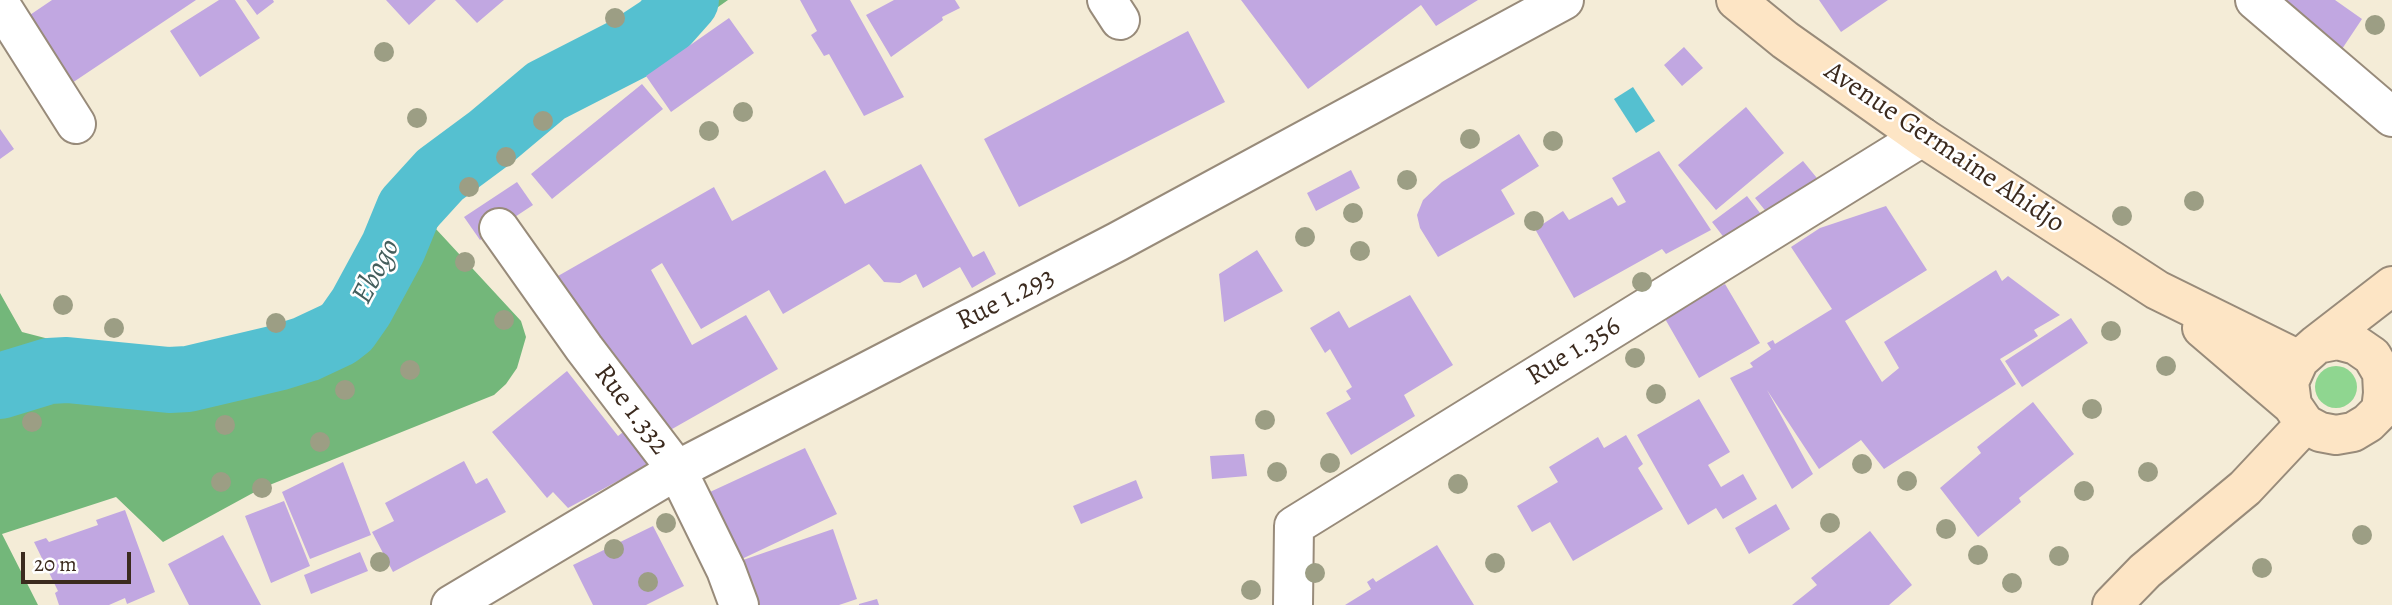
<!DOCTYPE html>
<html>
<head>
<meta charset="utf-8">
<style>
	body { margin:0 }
	#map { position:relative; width:2392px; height:605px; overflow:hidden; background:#f4ecd7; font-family:Alegreya,serif }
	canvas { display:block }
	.scale { position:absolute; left:21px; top:552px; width:110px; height:32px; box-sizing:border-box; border:4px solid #3b2a1e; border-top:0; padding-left:9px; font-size:21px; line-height:24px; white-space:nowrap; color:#3b2a1e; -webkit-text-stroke:5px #fff; paint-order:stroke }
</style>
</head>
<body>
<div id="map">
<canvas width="2392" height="605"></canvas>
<div class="scale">20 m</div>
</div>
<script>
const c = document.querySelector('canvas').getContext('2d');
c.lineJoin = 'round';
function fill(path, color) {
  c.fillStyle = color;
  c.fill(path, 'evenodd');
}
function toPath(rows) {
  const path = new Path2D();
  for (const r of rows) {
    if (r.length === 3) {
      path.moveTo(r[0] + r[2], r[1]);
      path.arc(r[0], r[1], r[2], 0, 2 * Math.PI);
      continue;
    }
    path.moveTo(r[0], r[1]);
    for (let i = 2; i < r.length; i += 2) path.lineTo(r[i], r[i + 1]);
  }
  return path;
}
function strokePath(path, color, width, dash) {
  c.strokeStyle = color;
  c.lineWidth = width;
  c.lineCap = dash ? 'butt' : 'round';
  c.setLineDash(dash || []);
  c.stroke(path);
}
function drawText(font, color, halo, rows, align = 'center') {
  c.font = font + ' Alegreya,serif';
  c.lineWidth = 5;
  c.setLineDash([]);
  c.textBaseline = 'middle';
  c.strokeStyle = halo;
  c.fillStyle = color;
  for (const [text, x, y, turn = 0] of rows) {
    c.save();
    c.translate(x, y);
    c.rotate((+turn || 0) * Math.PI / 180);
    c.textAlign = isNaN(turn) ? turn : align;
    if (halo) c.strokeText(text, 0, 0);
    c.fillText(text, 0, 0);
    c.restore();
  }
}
fill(toPath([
	[2336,387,21]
]), '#8fd690');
fill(toPath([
	[645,0,728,0,506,157,463,184,436,229,521,321,526,337,517,368,506,384,494,395,262,488,163,542,116,497,2,534,38,605,0,605,0,293,22,332,126,359,253,341,332,323,376,248,417,170,472,116,641,20]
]), '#73b77a');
fill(toPath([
	[1633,87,1655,121,1636,133,1614,99]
]), '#55c0d0');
strokePath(toPath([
	[0,386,49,371,67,370,169,380,188,379,277,358,306,349,338,334,347,327,361,307,393,248,409,209,440,175,490,138,546,91,630,48,662,27,686,0]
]), '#55c0d0', 66);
fill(toPath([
	[52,0,196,0,72,83,24,19],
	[219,0,235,0,260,38,200,77,170,31],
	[246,0,273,0,274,2,257,15],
	[386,0,436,0,409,25],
	[455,0,504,0,477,23],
	[800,0,850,0,904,97,864,116,829,54,824,56,811,35,817,31],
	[894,0,955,0,960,8,942,17,943,20,891,57,866,15],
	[1241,0,1478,0,1436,26,1421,5,1308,89],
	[1819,0,1888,0,1841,32],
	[2261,0,2335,0,2362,19,2342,49,2304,38],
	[729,18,754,53,671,112,646,76],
	[1188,31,1225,102,1019,207,984,139],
	[1684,47,1703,68,1682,86,1664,65],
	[642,84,663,109,552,199,531,174],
	[1746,107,1784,153,1716,210,1678,165],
	[0,129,14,149,0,159],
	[1519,134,1539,166,1501,190,1515,214,1438,257,1420,228,1417,215,1423,200,1442,182],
	[1659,151,1711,230,1666,254,1662,249,1574,298,1535,229,1563,211,1569,220,1612,197,1618,206,1626,202,1612,178],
	[1803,161,1821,183,1773,220,1755,198],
	[921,164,973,257,984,251,996,274,972,288,960,267,923,288,916,274,900,283,884,282,869,264,783,314,769,290,701,329,662,263,651,270,692,345,746,315,778,369,665,433,558,276,714,187,732,221,825,170,845,204],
	[1351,170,1360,188,1316,211,1307,193],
	[517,182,533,205,480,240,464,217],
	[1747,196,1767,222,1732,248,1712,222],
	[1886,206,1927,270,1845,321,1882,382,1899,368,1884,342,1996,270,2002,281,2008,276,2060,315,2034,330,2038,336,2000,359,2016,384,1884,469,1861,440,1819,469,1767,390,1813,474,1792,489,1730,378,1753,367,1750,363,1771,349,1767,343,1773,340,1775,344,1832,309,1791,247,1820,228],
	[1257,250,1283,291,1224,322,1219,274],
	[1725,284,1760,343,1699,378,1664,317],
	[1410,295,1453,365,1404,395,1415,416,1351,455,1326,413,1351,399,1346,391,1352,387,1330,349,1325,353,1310,328,1339,311,1349,328],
	[2071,318,2088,343,2022,387,2005,361],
	[567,371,618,436,627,429,653,462,568,508,553,492,547,498,492,432],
	[1699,399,1730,452,1708,465,1721,487,1743,474,1757,499,1723,519,1716,508,1688,525,1637,435],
	[2033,402,2074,454,2019,498,2021,502,1978,537,1940,488,1981,453,1977,447],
	[1626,435,1643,464,1638,468,1663,509,1573,561,1550,522,1532,532,1517,506,1558,482,1549,467,1598,437,1604,448],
	[805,448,837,514,729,565,697,498],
	[1244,454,1247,476,1212,479,1210,456],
	[464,461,476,484,487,478,506,512,393,572,372,532,394,521,385,503],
	[343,462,371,535,310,559,282,492],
	[1136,480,1143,498,1081,524,1073,506],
	[284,501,310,566,271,583,245,516],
	[1776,504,1790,529,1749,554,1735,528],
	[125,510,155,592,127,604,125,598,109,605,59,605,55,593,58,591,34,542,46,538,49,542,98,525,96,520],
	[653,526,684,586,646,605,593,605,573,565],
	[833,529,857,599,839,605,759,605,743,560],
	[1870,531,1912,585,1889,605,1792,605,1817,585,1811,578],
	[223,535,261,605,189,605,168,564],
	[1437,545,1474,605,1345,605,1371,589,1367,582,1373,578,1376,582],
	[360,552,368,571,311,594,304,575],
	[877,599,879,605,859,605,859,604]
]), '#c1a7e1');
const street = toPath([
	[1107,0,1120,20],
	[2255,0,2392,117],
	[0,4,76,124],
	[499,228,584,348,677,470,726,570,739,605],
	[451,605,677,470,1117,242,1564,0],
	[1293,605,1294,526,1922,137]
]);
const secondary = toPath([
	[1736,0,1785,40,1922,137,2157,290,2299,360],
	[2202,328,2292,405],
	[2337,340,2356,345,2372,356,2382,373,2383,393,2381,410,2368,423,2353,432,2336,435,2320,432,2305,424,2292,405,2289,382,2299,360,2317,344,2337,340],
	[2317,344,2392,286],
	[2112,605,2145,571,2245,488,2305,424]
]);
strokePath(street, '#988b7a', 42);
strokePath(secondary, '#988b7a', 42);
strokePath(street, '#fff', 38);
strokePath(secondary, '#fde5c5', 38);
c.fillStyle = '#9c9e84';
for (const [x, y] of [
	[615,18],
	[2375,25],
	[384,52],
	[743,112],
	[417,118],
	[543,121],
	[709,131],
	[1470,139],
	[1553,141],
	[506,157],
	[1407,180],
	[469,187],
	[2194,201],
	[1353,213],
	[2122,216],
	[1534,221],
	[1305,237],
	[1360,251],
	[465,262],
	[1642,282],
	[63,305],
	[504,320],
	[276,323],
	[114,328],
	[2111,331],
	[1635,358],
	[2166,366],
	[410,370],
	[345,390],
	[1656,394],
	[2092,409],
	[1265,420],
	[32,422],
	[225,425],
	[320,442],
	[1330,463],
	[1862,464],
	[1277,472],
	[2148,472],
	[1907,481],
	[221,482],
	[1458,484],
	[262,488],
	[2084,491],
	[666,523],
	[1830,523],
	[1946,529],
	[2362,535],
	[614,549],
	[1978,555],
	[2059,556],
	[380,562],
	[1495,563],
	[2262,568],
	[1315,573],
	[648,582],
	[2012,583],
	[1251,590]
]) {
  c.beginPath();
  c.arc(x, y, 10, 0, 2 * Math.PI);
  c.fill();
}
drawText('28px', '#3b2a1e', '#fff', [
	["Avenue Germaine Ahidjo",1944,148,34],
	["Rue 1.293",1006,300,-27],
	["Rue 1.356",1574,352,-32],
	["Rue 1.332",631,410,53]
]);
drawText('italic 30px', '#445e5c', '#fff', [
	["Ebogo",377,272,-62]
]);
</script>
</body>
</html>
